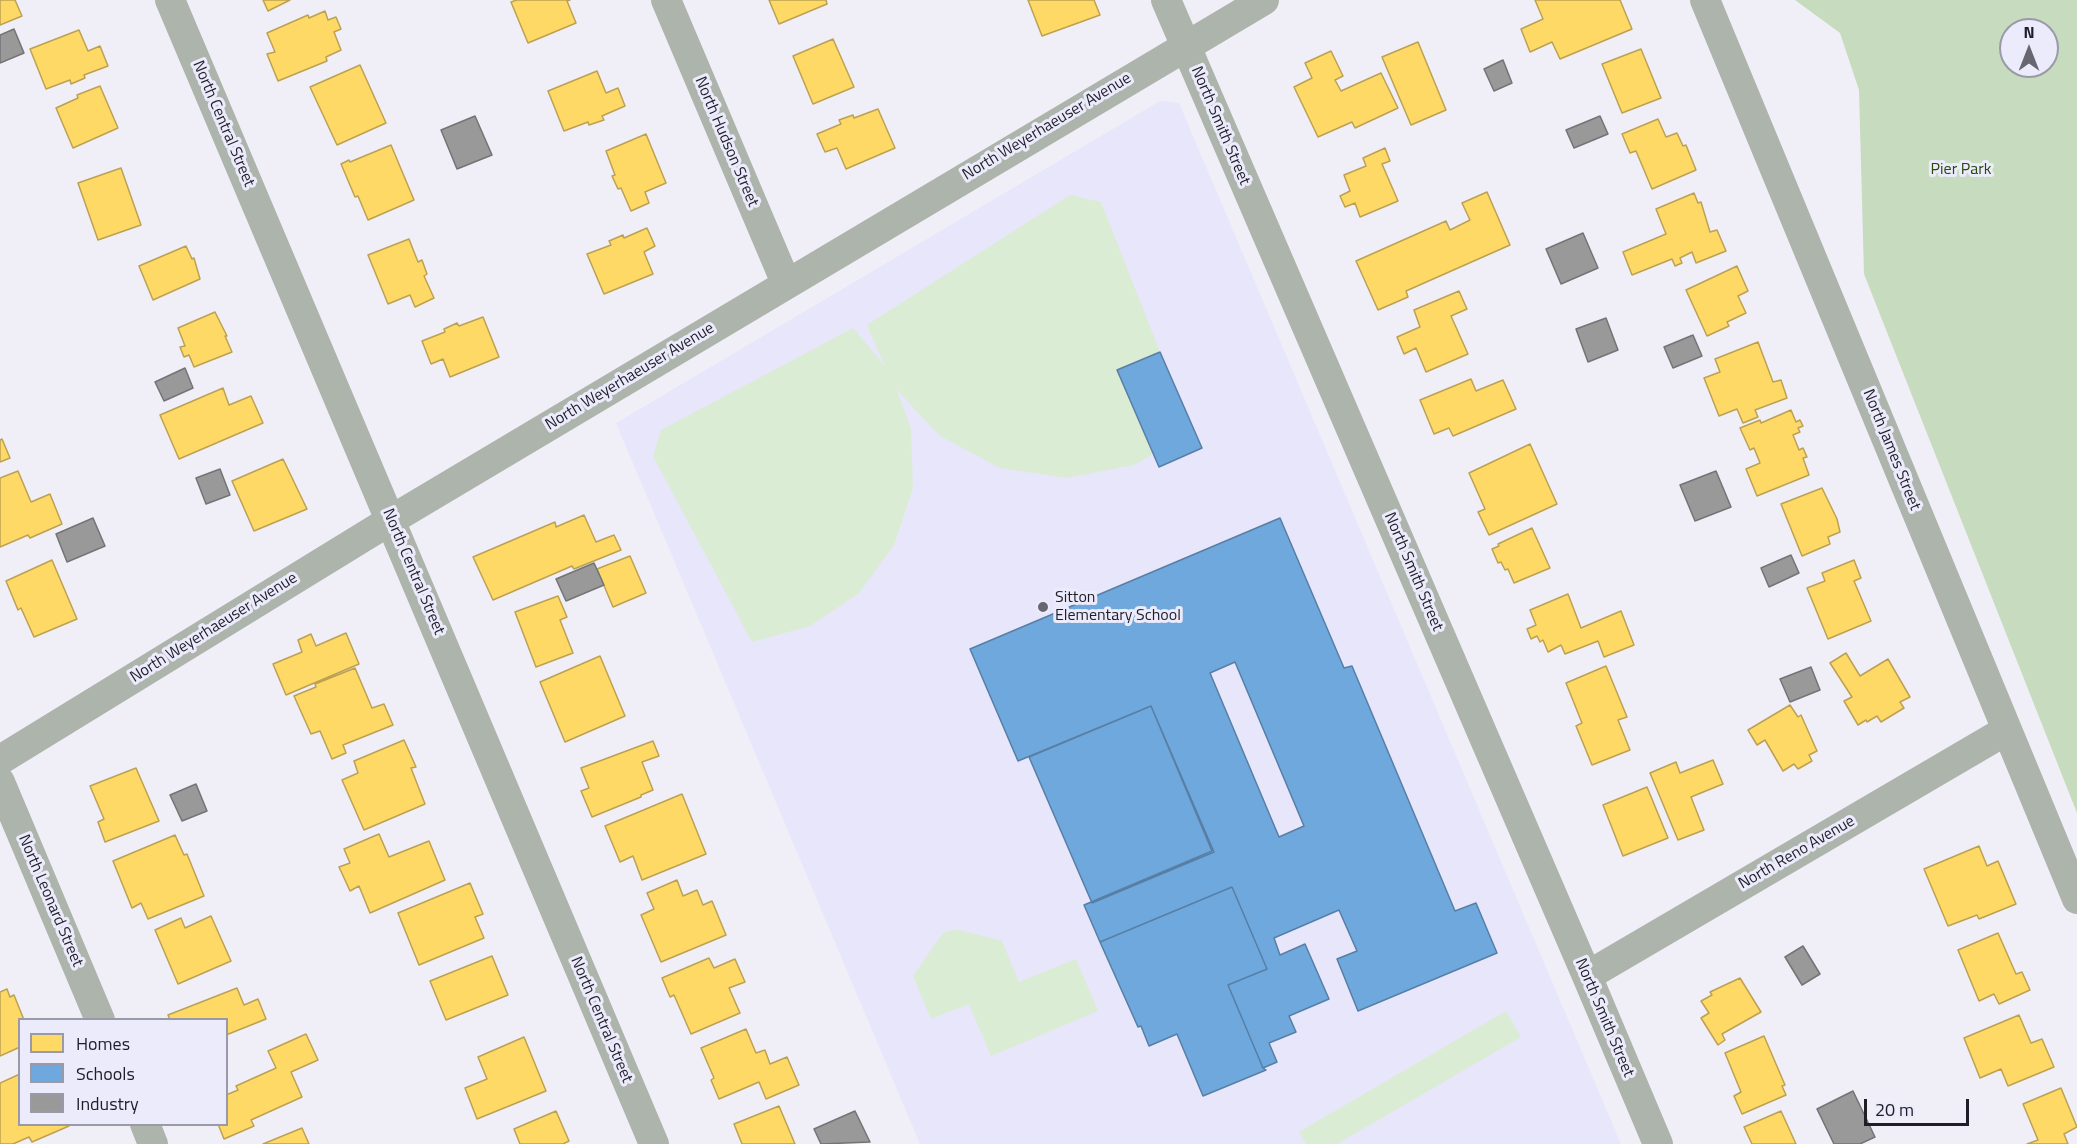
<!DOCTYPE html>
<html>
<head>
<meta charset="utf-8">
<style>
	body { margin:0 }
	#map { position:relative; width:2077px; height:1144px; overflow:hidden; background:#f0eff8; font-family:"Titillium Web",sans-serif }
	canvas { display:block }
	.legend { position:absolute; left:18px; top:1018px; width:210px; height:108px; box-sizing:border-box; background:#ecebfc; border:2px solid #9a99a7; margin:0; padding:8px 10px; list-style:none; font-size:18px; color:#1f1e28 }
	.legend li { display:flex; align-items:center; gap:12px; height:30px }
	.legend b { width:30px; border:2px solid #9a99a7 }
	.north { position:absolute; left:1999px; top:18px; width:60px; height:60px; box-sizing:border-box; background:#ecebfc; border:2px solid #9a99a7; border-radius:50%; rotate:0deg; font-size:16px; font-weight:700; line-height:24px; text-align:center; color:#1f1e28 }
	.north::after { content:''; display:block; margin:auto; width:21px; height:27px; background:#686771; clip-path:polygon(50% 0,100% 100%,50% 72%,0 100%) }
	.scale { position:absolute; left:1864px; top:1099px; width:105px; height:27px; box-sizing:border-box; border:3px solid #1f1e28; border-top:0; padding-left:8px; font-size:18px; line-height:21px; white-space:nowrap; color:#1f1e28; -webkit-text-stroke:4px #ecebfc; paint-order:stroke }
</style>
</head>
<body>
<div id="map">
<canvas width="2077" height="1144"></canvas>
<ul class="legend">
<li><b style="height:16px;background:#ffd966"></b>Homes</li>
<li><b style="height:16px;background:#6fa8dc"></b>Schools</li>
<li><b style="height:16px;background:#999"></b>Industry</li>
</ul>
<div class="north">N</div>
<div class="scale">20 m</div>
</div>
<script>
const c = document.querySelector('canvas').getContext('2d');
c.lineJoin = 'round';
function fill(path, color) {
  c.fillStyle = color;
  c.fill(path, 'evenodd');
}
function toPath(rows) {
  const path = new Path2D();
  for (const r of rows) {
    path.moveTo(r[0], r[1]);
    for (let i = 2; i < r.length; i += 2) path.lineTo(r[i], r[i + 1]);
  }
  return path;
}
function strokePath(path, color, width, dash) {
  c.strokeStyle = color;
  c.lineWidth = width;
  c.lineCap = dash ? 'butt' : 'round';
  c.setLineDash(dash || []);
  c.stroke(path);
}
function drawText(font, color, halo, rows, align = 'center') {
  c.font = font + ' "Titillium Web",sans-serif';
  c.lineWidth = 6;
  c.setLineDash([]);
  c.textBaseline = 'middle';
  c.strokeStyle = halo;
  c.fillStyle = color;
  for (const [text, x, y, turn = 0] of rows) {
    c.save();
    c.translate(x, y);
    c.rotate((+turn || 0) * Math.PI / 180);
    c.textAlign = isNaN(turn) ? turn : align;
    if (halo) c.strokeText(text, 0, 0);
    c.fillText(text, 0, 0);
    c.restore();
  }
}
fill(toPath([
	[1160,101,1179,103,1621,1144,920,1144,616,423]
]), '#e8e6fa');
fill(toPath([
	[1070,195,1101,202,1160,352,1118,370,1153,454,1134,465,1067,478,1000,468,940,436,897,390,911,429,913,488,894,545,859,593,810,626,752,642,653,456,661,430,853,328,885,366,867,325],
	[956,929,1002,941,1019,982,1076,959,1098,1011,991,1056,969,1004,931,1019,913,976,943,933],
	[1506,1011,1521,1037,1337,1144,1306,1144,1299,1132]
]), '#dbecd4');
fill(toPath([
	[1795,0,2077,0,2077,813,1864,274,1859,90,1840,33],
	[2011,30,2047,30,2047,66,2011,66]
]), '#c7dbbe');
const homes = toPath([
	[0,0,15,0,22,16,0,25,0,0],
	[263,0,290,0,268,11,263,0],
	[517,0,570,0,567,1,576,23,528,43,511,2,517,0],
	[769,0,826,0,827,4,779,24,769,0],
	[1028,0,1094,0,1100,15,1042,36,1028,0],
	[1535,0,1620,0,1632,29,1560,59,1552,42,1530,52,1521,29,1543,19,1535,0],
	[325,11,328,20,336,17,341,29,334,32,341,50,326,57,327,61,278,81,267,54,275,52,267,33,308,15,309,18,325,11],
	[79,30,88,51,100,46,108,66,84,75,85,78,71,84,70,80,46,89,30,49,79,30],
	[833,39,854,87,813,104,793,56,833,39],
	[1418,42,1446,110,1411,125,1382,57,1418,42],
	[1641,49,1661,98,1622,113,1602,64,1641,49],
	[1331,51,1343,76,1335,80,1341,91,1381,73,1398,108,1355,128,1352,122,1318,137,1294,87,1312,78,1305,63,1331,51],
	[360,65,386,123,337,145,310,87,360,65],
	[597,71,606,93,618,88,625,106,602,116,604,120,589,125,588,122,564,131,548,91,597,71],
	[100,86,118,128,73,148,56,108,78,98,77,95,100,86],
	[878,109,895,148,846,169,837,148,825,152,817,134,841,124,839,120,853,115,854,118,878,109],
	[1658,119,1666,137,1677,133,1683,146,1686,145,1696,170,1652,189,1636,151,1630,153,1622,134,1658,119],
	[646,134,666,183,645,192,649,203,631,211,621,188,618,189,612,176,615,175,606,151,646,134],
	[391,145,414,200,368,220,358,196,355,197,341,164,349,160,350,162,391,145],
	[1385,148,1390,161,1382,164,1398,201,1360,217,1355,203,1345,207,1340,196,1350,191,1344,175,1366,166,1363,158,1385,148],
	[121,168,141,225,98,240,78,183,121,168],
	[1487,192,1510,245,1406,291,1408,297,1378,310,1356,261,1446,221,1450,230,1470,220,1462,203,1487,192],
	[1694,193,1698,203,1701,202,1710,232,1717,230,1726,251,1696,263,1692,252,1680,258,1682,263,1675,266,1672,259,1632,275,1623,252,1666,234,1656,209,1694,193],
	[647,228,655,246,644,252,653,274,604,294,587,254,611,245,609,241,623,235,624,238,647,228],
	[409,239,418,262,422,260,427,274,424,276,434,298,415,307,410,295,388,304,368,255,409,239],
	[186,246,192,259,194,258,200,279,153,300,139,266,186,246],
	[1737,266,1748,291,1738,296,1746,313,1727,322,1729,326,1707,336,1686,290,1737,266],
	[1459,291,1467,309,1451,316,1468,354,1426,372,1416,348,1404,354,1397,337,1420,327,1414,310,1459,291],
	[215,312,227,336,225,336,232,352,194,367,189,355,184,357,180,347,185,346,178,328,215,312],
	[483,317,499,357,450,377,443,359,431,364,422,341,445,332,444,329,457,323,459,326,483,317],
	[1758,342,1773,382,1781,380,1787,398,1755,410,1758,417,1743,423,1737,409,1719,416,1704,378,1720,372,1715,359,1758,342],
	[1471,379,1476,391,1503,380,1516,409,1453,436,1449,428,1434,434,1420,400,1471,379],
	[223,388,229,405,251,396,263,423,179,459,160,415,223,388],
	[1791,410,1796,422,1800,420,1803,426,1798,428,1800,432,1793,435,1799,450,1803,448,1807,457,1803,458,1809,475,1757,496,1746,469,1760,463,1754,448,1750,450,1740,428,1760,420,1761,423,1791,410],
	[2,439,10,458,0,462,0,440,2,439],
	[1530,444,1557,504,1489,535,1478,512,1485,509,1469,473,1530,444],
	[283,459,307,509,254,531,232,481,283,459],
	[18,471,31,502,50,494,62,524,30,538,28,535,0,547,0,478,18,471],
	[1822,488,1837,519,1840,532,1828,537,1830,544,1802,556,1781,504,1822,488],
	[584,515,596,542,614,535,621,550,574,569,572,566,493,600,473,557,555,522,556,527,584,515],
	[1532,528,1550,568,1514,583,1508,569,1505,570,1501,562,1498,563,1492,549,1499,546,1498,544,1532,528],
	[630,556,646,593,613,607,597,569,630,556],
	[52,560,77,619,34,637,21,608,18,610,6,581,52,560],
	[1854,560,1861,578,1854,581,1871,621,1828,639,1807,588,1825,581,1822,573,1854,560],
	[1568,594,1581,628,1621,611,1634,645,1604,657,1598,641,1565,654,1561,645,1548,652,1543,640,1540,642,1537,636,1531,639,1527,629,1536,625,1530,610,1568,594],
	[558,596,567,617,560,620,573,653,536,667,515,612,558,596],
	[346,633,359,664,286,695,273,664,302,652,298,640,311,634,316,646,346,633],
	[1846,653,1860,676,1888,659,1910,697,1900,702,1904,708,1881,722,1877,716,1867,722,1866,720,1858,725,1844,701,1852,697,1830,663,1846,653],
	[600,656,625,716,565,742,540,682,600,656],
	[1606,666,1627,717,1618,720,1630,750,1592,765,1576,726,1582,723,1566,683,1606,666],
	[355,668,372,708,384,704,393,725,343,745,346,753,332,759,320,731,311,734,294,696,316,687,315,684,355,668],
	[1790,705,1798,717,1801,715,1817,751,1809,755,1812,761,1798,769,1794,764,1783,771,1765,740,1757,745,1748,730,1790,705],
	[404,740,416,767,411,768,425,804,364,830,342,780,358,773,354,761,404,740],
	[653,741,659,756,642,762,653,790,641,795,641,797,592,817,581,791,589,788,581,768,653,741],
	[1713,760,1723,784,1691,797,1704,830,1678,840,1650,773,1676,762,1680,773,1713,760],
	[136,768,159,821,105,842,98,822,104,819,90,786,136,768],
	[1647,787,1668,838,1623,856,1603,805,1647,787],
	[682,794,706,854,642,880,633,856,620,862,605,826,682,794],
	[379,834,389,857,429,841,445,880,370,913,359,886,350,891,339,867,350,863,344,849,379,834],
	[175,835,184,855,187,854,204,896,148,919,141,903,132,908,113,861,175,835],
	[1979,846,1987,866,1998,861,2016,904,1979,919,1977,915,1948,926,1924,869,1979,846],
	[677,880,683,896,697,890,703,905,712,901,726,935,661,962,641,915,654,909,647,893,677,880],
	[470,883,483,914,475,917,484,938,419,965,398,913,470,883],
	[211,916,231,961,178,984,155,930,181,918,185,928,211,916],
	[1998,933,2016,974,2022,972,2030,990,1999,1004,1994,994,1979,1001,1958,950,1998,933],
	[492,956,508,995,446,1020,430,981,492,956],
	[709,958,714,968,735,959,745,982,729,988,740,1013,691,1034,674,995,670,997,662,978,709,958],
	[1740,978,1761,1012,1722,1034,1725,1040,1718,1045,1701,1018,1709,1013,1701,1001,1712,995,1710,992,1740,978],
	[237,988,244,1005,258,999,266,1019,226,1035,226,1020,170,1020,168,1015,237,988],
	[7,989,10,997,14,995,24,1020,20,1020,20,1047,0,1056,0,992,7,989],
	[2019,1015,2031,1043,2042,1039,2054,1067,2008,1086,2001,1069,1980,1078,1964,1038,2019,1015],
	[746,1029,756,1053,765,1050,770,1064,787,1057,799,1085,766,1099,759,1082,719,1099,711,1080,714,1078,701,1048,746,1029],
	[306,1034,318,1060,291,1072,302,1097,251,1120,254,1126,224,1139,218,1124,226,1124,226,1095,238,1090,236,1086,276,1068,268,1051,306,1034],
	[1764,1036,1785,1085,1782,1086,1786,1095,1742,1114,1734,1096,1741,1092,1725,1053,1764,1036],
	[524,1037,546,1091,477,1119,465,1088,487,1079,478,1057,524,1037],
	[20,1074,20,1124,68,1124,69,1126,32,1142,29,1137,13,1144,0,1144,0,1083,20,1074],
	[2061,1088,2077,1127,2064,1134,2068,1144,2027,1144,2038,1140,2023,1104,2061,1088],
	[779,1106,795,1144,742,1144,734,1124,779,1106],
	[556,1111,569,1141,563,1144,520,1144,514,1129,556,1111],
	[1781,1111,1796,1144,1752,1144,1744,1127,1781,1111],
	[302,1128,309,1144,263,1144,302,1128]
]);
fill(homes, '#ffd966');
strokePath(homes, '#bca153', 1.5);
const schools = toPath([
	[1160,352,1202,448,1159,467,1117,370,1160,352],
	[1280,518,1344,668,1352,666,1455,911,1476,903,1497,953,1358,1011,1337,959,1357,951,1339,910,1274,938,1280,955,1305,944,1329,999,1289,1016,1296,1032,1269,1043,1277,1062,1263,1068,1228,985,1267,969,1232,887,1100,942,1084,905,1212,851,1151,706,1018,761,970,649,1280,518],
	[1235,662,1304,826,1279,837,1210,673,1235,662],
	[1151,706,1214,852,1092,903,1029,757,1151,706],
	[1232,887,1267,969,1228,985,1263,1068,1266,1070,1203,1096,1177,1034,1149,1046,1141,1026,1138,1027,1100,942,1232,887]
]);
fill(schools, '#6fa8dc');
strokePath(schools, '#577fa6', 1.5);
const industry = toPath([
	[14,29,24,53,0,63,0,35,14,29],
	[1503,60,1512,83,1494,91,1484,69,1503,60],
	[475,116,492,155,457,169,441,130,475,116],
	[1600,116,1608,134,1574,148,1566,130,1600,116],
	[1583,233,1598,268,1561,284,1546,249,1583,233],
	[1606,318,1618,350,1588,362,1576,329,1606,318],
	[1693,335,1702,356,1673,368,1664,347,1693,335],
	[185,368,193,388,164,401,155,382,185,368],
	[220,469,230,495,206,504,196,478,220,469],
	[1716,471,1731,507,1695,521,1680,485,1716,471],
	[93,518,105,546,67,562,56,534,93,518],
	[1791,555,1799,573,1769,587,1761,568,1791,555],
	[594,563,604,585,566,601,556,579,594,563],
	[1811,667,1820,690,1790,702,1780,679,1811,667],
	[196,784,207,811,182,821,170,795,196,784],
	[1803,946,1820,974,1802,985,1785,957,1803,946],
	[1853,1091,1875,1137,1860,1144,1834,1144,1817,1109,1853,1091],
	[855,1111,870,1142,821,1144,814,1129,855,1111]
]);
fill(industry, '#999');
strokePath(industry, '#747477', 1.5);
strokePath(toPath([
	[170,0,654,1144],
	[666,0,786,283],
	[1166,0,1587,976,1658,1144],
	[1705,0,2077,899],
	[0,760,391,520,1264,0],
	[0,782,100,1020],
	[1587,976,2007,730],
	[145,1124,153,1144]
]), '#adb4ab', 30);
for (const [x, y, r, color] of [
	[1043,607,6,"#686771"]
]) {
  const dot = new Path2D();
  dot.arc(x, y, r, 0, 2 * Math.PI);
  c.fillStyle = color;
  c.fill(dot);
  strokePath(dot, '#ecebfc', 2);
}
drawText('16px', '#1f1e28', '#ecebfc', [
	["North Central Street",223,124,67],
	["North Smith Street",1220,126,67],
	["North Weyerhaeuser Avenue",1047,127,-31],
	["North Hudson Street",726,142,67],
	["North Weyerhaeuser Avenue",630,377,-31],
	["North James Street",1891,450,68],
	["North Central Street",413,572,67],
	["North Smith Street",1413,572,67],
	["North Weyerhaeuser Avenue",214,628,-32],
	["North Reno Avenue",1797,853,-30],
	["North Leonard Street",50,901,67],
	["North Smith Street",1604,1018,67],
	["North Central Street",601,1020,67]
]);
drawText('16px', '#274909', '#ecebfc', [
	["Pier Park",1961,170]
]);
drawText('16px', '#1f1e28', '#ecebfc', [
	["Sitton",1055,598],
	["Elementary School",1055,616]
], 'left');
</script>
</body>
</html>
